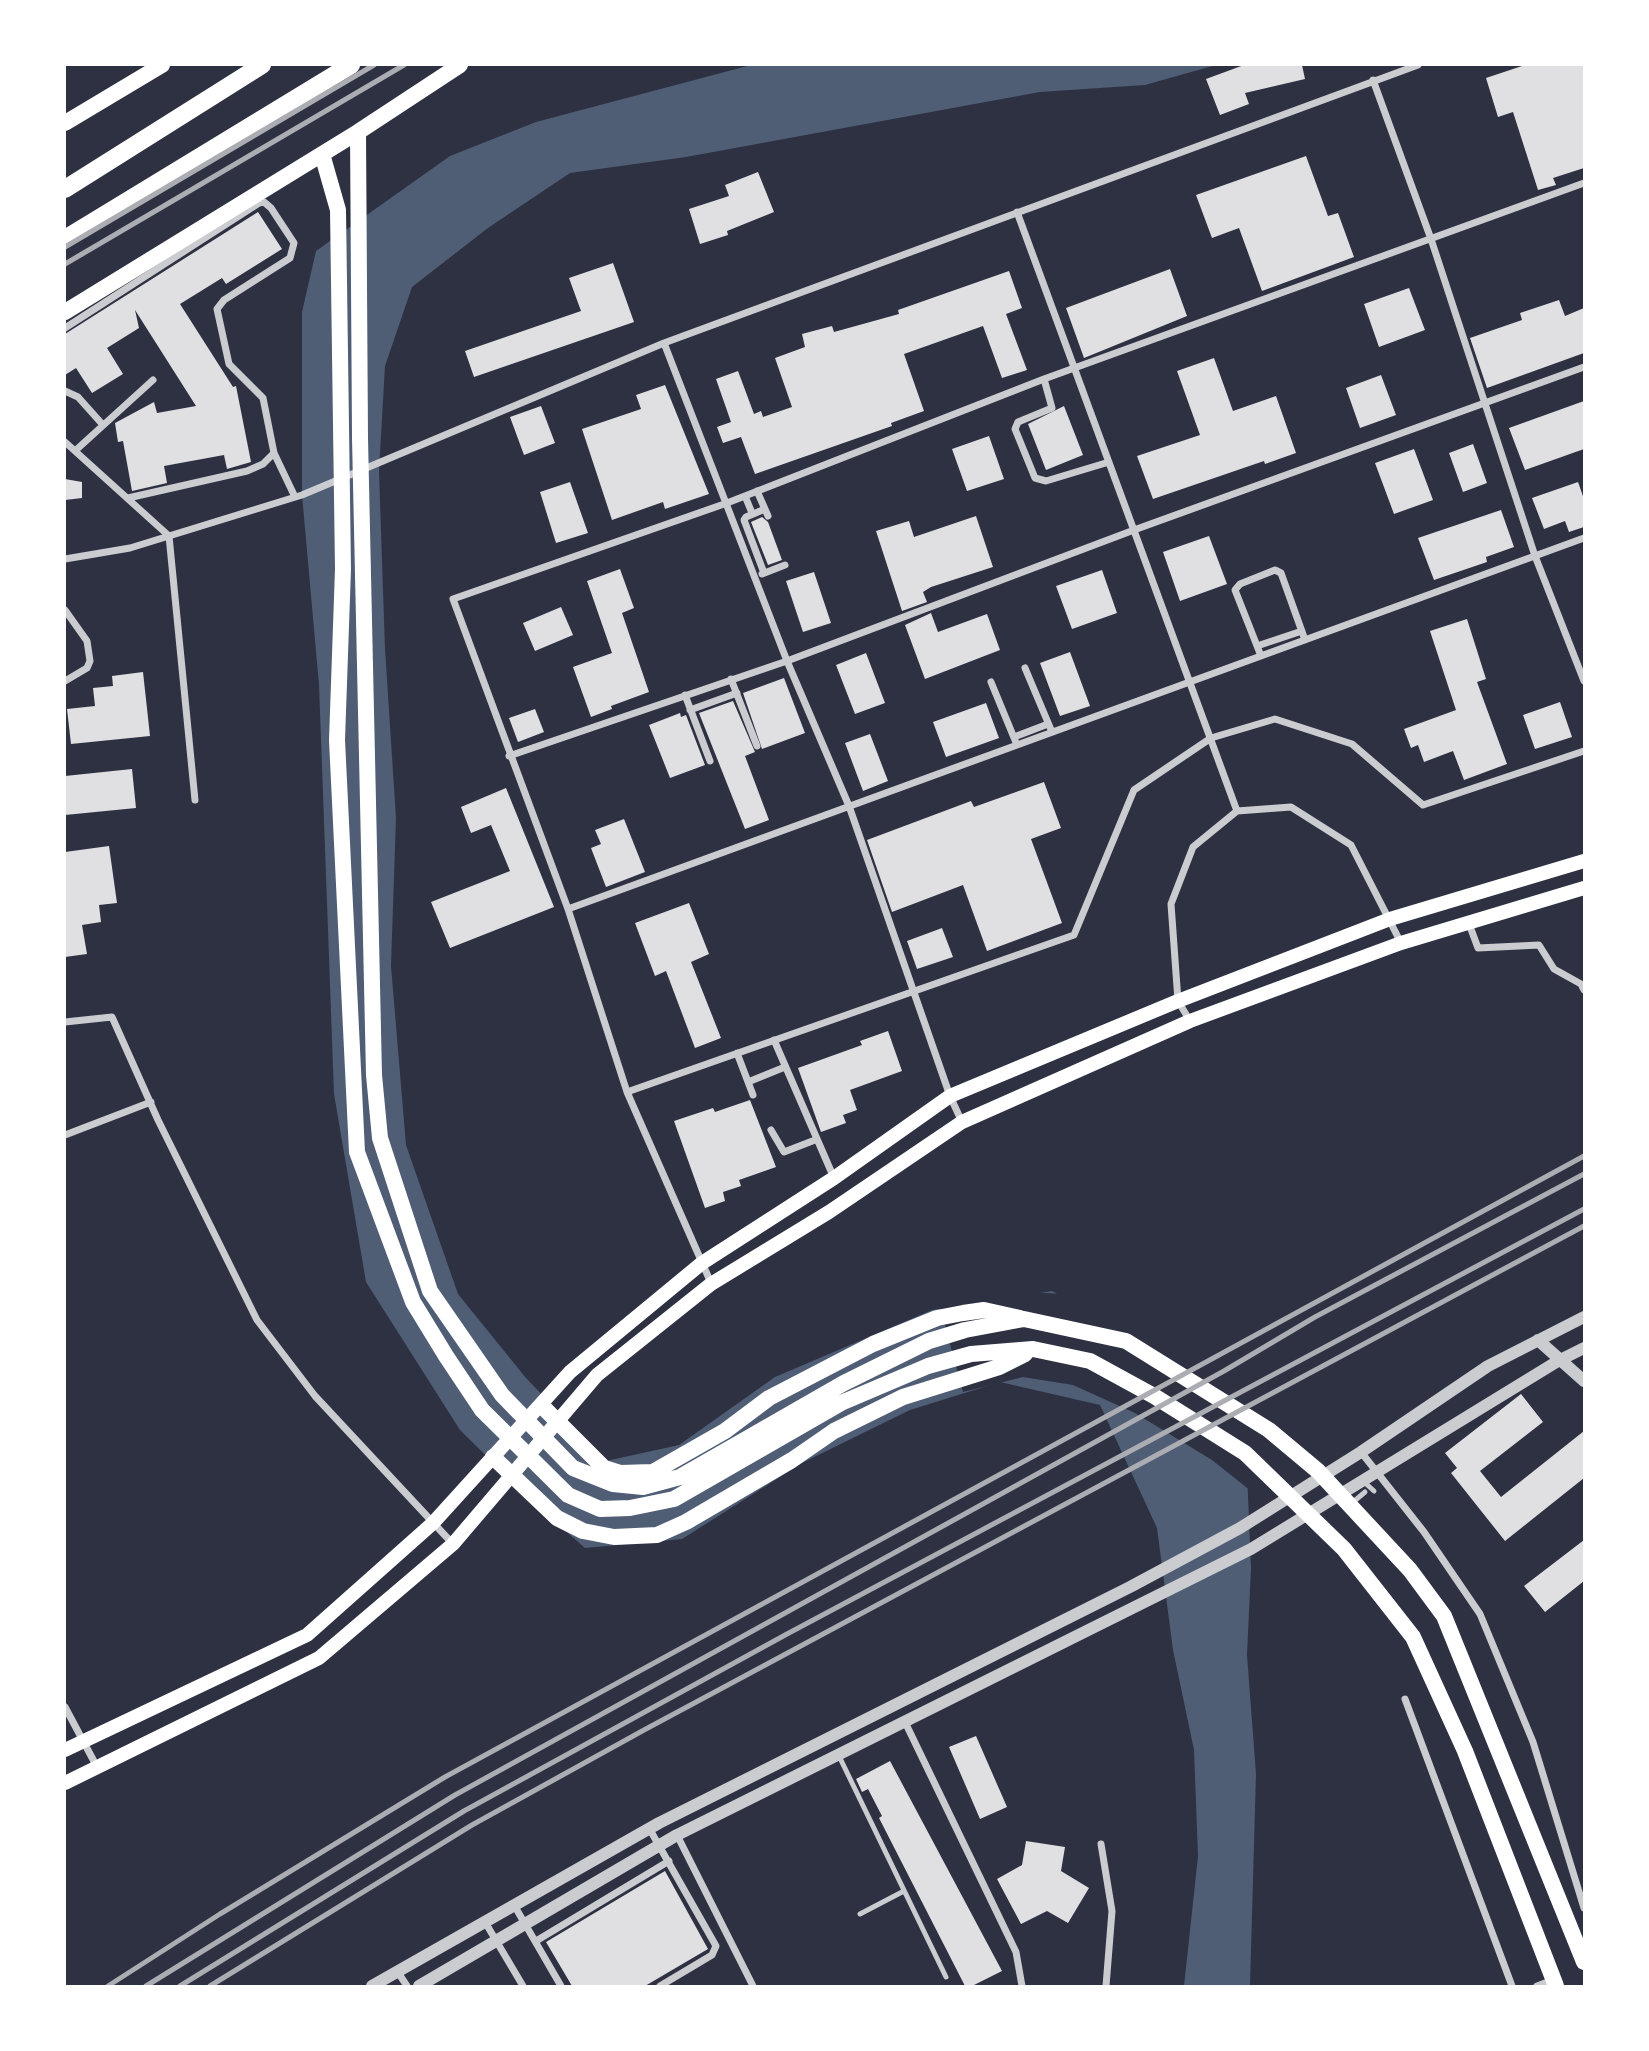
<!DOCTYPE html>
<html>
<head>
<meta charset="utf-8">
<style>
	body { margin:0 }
	#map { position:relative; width:1649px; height:2051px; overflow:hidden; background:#2d3142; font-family:"DejaVu Sans",sans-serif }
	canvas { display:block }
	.frame { position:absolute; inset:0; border:66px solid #fff; pointer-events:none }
</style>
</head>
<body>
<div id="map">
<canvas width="1649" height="2051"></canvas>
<div class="frame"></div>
</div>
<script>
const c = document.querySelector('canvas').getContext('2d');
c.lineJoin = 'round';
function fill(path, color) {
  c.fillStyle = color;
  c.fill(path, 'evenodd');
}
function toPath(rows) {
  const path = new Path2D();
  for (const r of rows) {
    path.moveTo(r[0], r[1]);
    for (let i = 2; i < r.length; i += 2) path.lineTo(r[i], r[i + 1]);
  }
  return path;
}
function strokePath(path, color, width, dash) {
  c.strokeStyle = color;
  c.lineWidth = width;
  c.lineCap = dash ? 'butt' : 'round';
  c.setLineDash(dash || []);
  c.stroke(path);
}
fill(toPath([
	[751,65,1216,65,1145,85,1040,92,686,157,570,173,488,228,412,287,385,366,379,471,385,649,396,818,391,966,406,1145,458,1294,526,1378,606,1461,679,1445,775,1377,932,1310,1052,1291,1174,1357,1247,1472,1251,1568,1247,1655,1256,1774,1250,1986,1184,1986,1198,1856,1194,1750,1173,1650,1157,1528,1100,1405,1000,1382,910,1410,802,1463,682,1539,585,1548,538,1507,460,1430,366,1282,334,1094,319,685,302,495,302,312,316,251,450,156,536,122]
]), '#4f5d75');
fill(toPath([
	[1026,1292,1064,1294,1177,1355,1250,1471,1251,1491,1212,1460,1135,1413,1073,1385,1023,1377,963,1392,940,1307]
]), '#2d3142');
fill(toPath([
	[1244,65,1302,65,1305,79,1245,93,1249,104,1220,115,1206,79],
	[1525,65,1584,65,1584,168,1553,178,1556,185,1538,190,1513,112,1498,117,1486,78],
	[1306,156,1328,216,1338,213,1354,257,1262,291,1239,228,1212,238,1196,195],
	[758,172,774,212,727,231,728,235,700,244,689,209,729,196,725,185],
	[258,212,282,249,226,284,222,278,180,304,233,387,236,386,251,462,227,469,224,455,164,466,167,483,132,491,123,441,118,442,115,423,154,402,157,413,196,406,135,310,139,328,107,348,123,374,92,393,76,368,65,375,65,334],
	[613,263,634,322,474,377,465,351,581,311,569,278],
	[1170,269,1187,316,1084,358,1066,308],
	[1009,271,1022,308,1006,314,1027,370,1002,378,983,326,904,354,924,411,891,423,892,426,755,474,741,437,723,443,717,427,731,422,716,379,738,371,754,414,761,411,763,417,792,407,775,358,805,347,802,334,832,326,834,332,899,314,898,310],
	[1409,288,1425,330,1379,347,1364,304],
	[1559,300,1565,316,1584,308,1584,353,1487,388,1470,338,1522,320,1520,313],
	[1214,358,1233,411,1276,396,1296,453,1265,464,1264,461,1153,499,1137,456,1200,435,1177,371],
	[1381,375,1396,415,1360,428,1346,388],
	[665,385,709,494,665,509,663,502,612,520,582,429,641,409,636,395],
	[1584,401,1584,449,1525,470,1509,428],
	[541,406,555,443,524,455,510,417],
	[1064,406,1083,455,1046,470,1028,424],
	[989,436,1004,479,967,491,952,449],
	[1473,444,1487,483,1463,492,1449,453],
	[1414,449,1433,500,1394,514,1375,463],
	[65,479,82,482,82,498,65,500],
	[570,482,588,533,556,543,540,492],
	[1578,482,1584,499,1584,527,1569,532,1565,521,1544,529,1532,498],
	[1501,510,1514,547,1486,557,1487,562,1434,580,1418,538],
	[976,516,993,567,931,587,923,592,927,602,902,611,876,531,909,521,914,537],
	[762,517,768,522,782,560,768,565,751,522],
	[1209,536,1227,584,1180,601,1163,552],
	[620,569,634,608,622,613,649,692,611,706,612,709,591,717,573,667,612,653,587,581],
	[1102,570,1117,613,1072,629,1056,586],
	[814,572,831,623,803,632,786,581],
	[561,607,573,635,535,651,523,623],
	[931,613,938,632,987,614,1000,650,925,679,905,625],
	[1467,619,1486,679,1477,682,1507,764,1464,780,1453,751,1424,762,1418,745,1411,748,1404,729,1456,710,1430,631],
	[1070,652,1090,706,1060,716,1040,663],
	[866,653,885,703,855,714,836,665],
	[143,672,150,736,71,744,67,709,95,706,93,688,113,686,112,676],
	[784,678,805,733,762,749,743,693],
	[733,701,755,752,745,756,769,820,745,829,699,713],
	[1560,702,1572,737,1535,749,1523,715],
	[986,703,999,738,946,757,933,722],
	[535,709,544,732,518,742,509,718],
	[680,713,681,717,686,715,705,765,670,778,649,725],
	[870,734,888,781,863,791,845,743],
	[132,769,136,808,65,815,65,776],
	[1044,782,1061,828,1031,839,1062,923,987,951,963,885,892,912,867,840,971,801,974,807],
	[506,788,554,907,450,948,431,902,510,871,491,825,471,833,461,807],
	[624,819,645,872,606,887,591,848,601,844,595,830],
	[109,846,117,903,99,905,101,922,82,925,87,954,65,957,65,852],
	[689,903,709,954,691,962,721,1038,695,1048,666,971,655,976,635,923],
	[942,928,953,957,917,969,907,941],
	[888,1031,902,1071,850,1090,857,1110,843,1115,846,1123,821,1132,798,1068,862,1045,860,1041],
	[750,1100,776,1167,739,1180,741,1186,723,1192,725,1201,705,1208,674,1121,713,1108,715,1112],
	[1521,1394,1543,1422,1480,1471,1501,1497,1584,1431,1584,1478,1505,1541,1451,1473,1457,1468,1445,1453],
	[1584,1540,1584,1581,1545,1612,1524,1586],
	[976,1736,1007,1807,980,1819,949,1747],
	[890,1761,1002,1971,972,1986,965,1986,879,1818,882,1816,868,1789,862,1792,856,1779],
	[1026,1841,1065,1847,1061,1871,1089,1888,1068,1923,1047,1911,1021,1924,997,1879,1022,1865],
	[665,1871,708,1949,645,1986,572,1986,546,1942]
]), '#e0e0e3');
strokePath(toPath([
	[1363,1481,1374,1491],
	[1352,1503,1365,1492],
	[839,1756,946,1977],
	[860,1914,904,1891]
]), '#caccd0', 5);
strokePath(toPath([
	[1373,80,1431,239,1535,556,1584,681],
	[1017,212,1237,811],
	[65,328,259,203,264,202,271,208,294,243,290,258,224,300,217,309,229,364,263,398,274,453,263,464,247,471,128,498],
	[664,343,787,661,849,806,950,1096,962,1122],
	[1044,379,1052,408,1018,422,1015,429,1035,478,1046,481,1109,462],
	[65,391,78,397,103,425],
	[65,442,169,536,195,800],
	[76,450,153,380],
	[274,453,295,497],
	[757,491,768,516],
	[745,496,752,513],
	[65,559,130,548,302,495,664,343,1418,65],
	[764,573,744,520,746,517,765,509],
	[762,574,785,565],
	[65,610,87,641,90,661,87,668,65,681],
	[1257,646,1302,631],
	[1261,656,1235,590,1240,584,1275,570,1281,573,1305,640],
	[1025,668,1052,732],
	[731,679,757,746],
	[991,682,1017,745],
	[685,695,710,761],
	[690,710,737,693],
	[1014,737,1048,724],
	[509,756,787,661,1134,530,1584,367],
	[568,909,1584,538],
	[1468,921,1478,948,1539,945,1554,969,1581,984,1584,990],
	[1190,1021,1178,1001,1171,904,1193,847,1237,811,1291,807,1351,845,1401,943],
	[65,1022,112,1017,158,1120,257,1320,315,1396,453,1544],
	[774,1040,834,1178],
	[737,1053,753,1095],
	[748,1082,785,1067],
	[627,1092,1074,935,1134,790,1211,738,1275,719,1352,744,1423,805,1584,751],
	[771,1130,784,1152,815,1140],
	[65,1135,151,1102],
	[711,1283,627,1092,568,909,453,599,727,503,1044,379,1584,183],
	[1361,1452,1424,1532,1480,1614,1533,1742,1584,1908],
	[1405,1699,1512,1986],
	[65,1707,97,1767],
	[905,1722,1016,1952,1022,1986],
	[649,1828,716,1946,712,1955,660,1986],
	[677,1835,753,1986],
	[1101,1844,1112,1911,1106,1986],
	[514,1905,561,1986],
	[485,1922,523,1986],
	[536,1941,669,1861],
	[397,1971,407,1986],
	[1537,1986,1553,1980]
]), '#caccd0', 7);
strokePath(toPath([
	[1538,1340,1584,1381],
	[372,1986,659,1823,1130,1587,1240,1528,1361,1452,1488,1366,1584,1317],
	[419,1986,677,1835,1251,1549,1558,1361,1584,1348]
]), '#caccd0', 12);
strokePath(toPath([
	[65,1750,307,1635,433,1523,570,1372,702,1263,834,1178,950,1096,1178,1001,1390,919,1584,861],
	[65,1783,319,1658,453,1544,597,1375,711,1284,829,1212,962,1122,1190,1021,1401,943,1584,888]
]), '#fff', 14);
strokePath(toPath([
	[65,123,162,65],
	[358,132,360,438,374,1075,380,1138,430,1291,502,1395,573,1468,613,1484,643,1487,680,1477,844,1383,929,1341,965,1330,1024,1319,1126,1341,1269,1430,1318,1471,1410,1570,1444,1616,1584,1962],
	[322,154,338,210,343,569,337,740,357,1152,413,1302,446,1356,482,1410,568,1495,600,1509,630,1508,674,1499,841,1403,928,1366,971,1354,1033,1349,1090,1361,1154,1396,1245,1453,1344,1549,1413,1637,1465,1751,1556,1986],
	[65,312,358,132,460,65],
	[542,1406,604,1468,620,1473,653,1472,725,1431,769,1398,873,1344,937,1318,963,1313,984,1310,1020,1318],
	[493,1457,557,1518,583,1531,614,1537,657,1535,686,1522,792,1460,834,1431,903,1397,999,1367,1025,1354]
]), '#fff', 16);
strokePath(toPath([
	[65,189,262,65],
	[65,239,351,65]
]), '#fff', 18);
strokePath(toPath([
	[65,247,374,65],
	[65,264,404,65],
	[108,1986,220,1914,445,1777,1584,1156],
	[146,1986,455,1795,1224,1371,1315,1317,1584,1174],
	[180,1986,464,1811,787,1634,1584,1209],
	[210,1986,472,1825,644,1730,1584,1226]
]), '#abadb3', 5);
</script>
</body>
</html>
